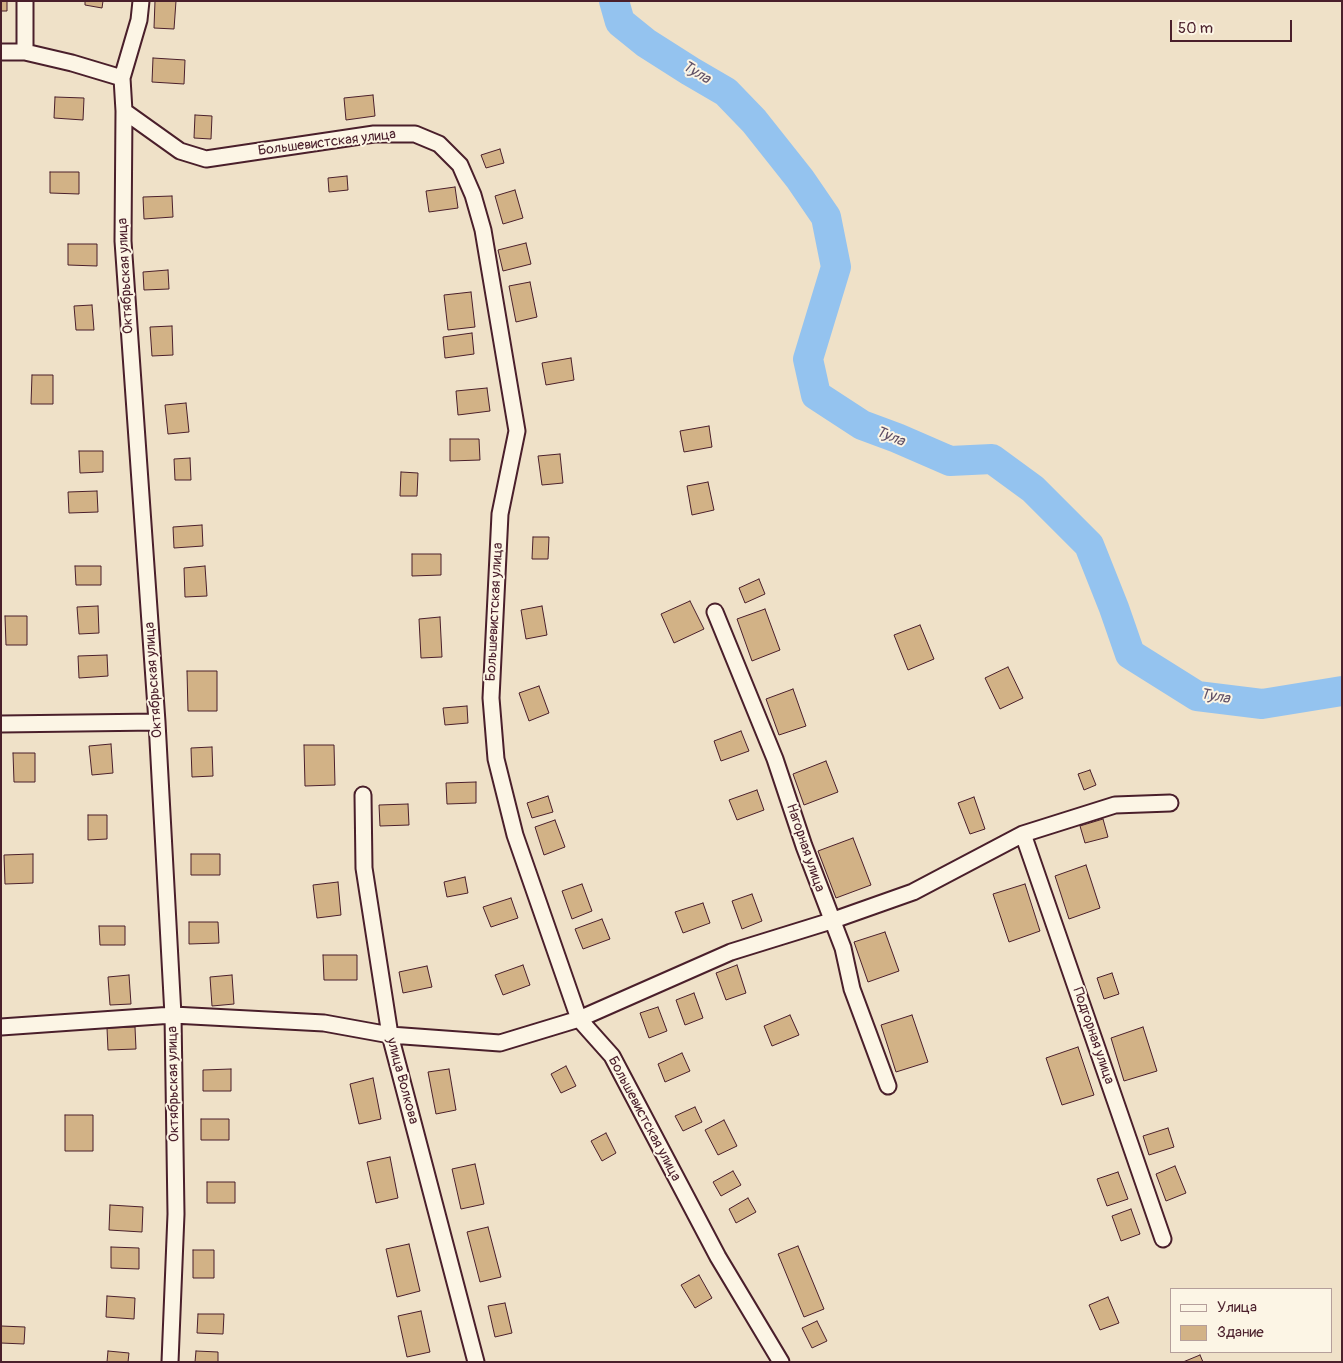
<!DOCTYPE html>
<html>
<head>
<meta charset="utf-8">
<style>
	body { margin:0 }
	#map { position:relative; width:1343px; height:1363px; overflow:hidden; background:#efe1c8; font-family:Pangolin,sans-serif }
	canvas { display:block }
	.frame { position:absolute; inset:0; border:2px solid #4a1f2b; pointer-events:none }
	.legend { position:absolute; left:1170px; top:1288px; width:162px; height:65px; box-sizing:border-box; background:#fcf5e5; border:1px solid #b59f9b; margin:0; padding:6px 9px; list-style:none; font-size:15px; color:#4a1f2b }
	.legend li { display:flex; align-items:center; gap:10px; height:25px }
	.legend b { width:25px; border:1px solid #b59f9b }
	.scale { position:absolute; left:1170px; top:20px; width:122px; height:22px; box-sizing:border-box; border:2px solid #4a1f2b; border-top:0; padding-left:6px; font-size:15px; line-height:18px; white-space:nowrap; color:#4a1f2b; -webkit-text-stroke:4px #fcf5e5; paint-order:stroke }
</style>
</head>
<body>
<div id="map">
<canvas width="1343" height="1363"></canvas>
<div class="frame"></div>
<ul class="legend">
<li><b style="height:6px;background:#fcf5e5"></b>Улица</li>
<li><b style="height:14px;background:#d2b286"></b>Здание</li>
</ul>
<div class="scale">50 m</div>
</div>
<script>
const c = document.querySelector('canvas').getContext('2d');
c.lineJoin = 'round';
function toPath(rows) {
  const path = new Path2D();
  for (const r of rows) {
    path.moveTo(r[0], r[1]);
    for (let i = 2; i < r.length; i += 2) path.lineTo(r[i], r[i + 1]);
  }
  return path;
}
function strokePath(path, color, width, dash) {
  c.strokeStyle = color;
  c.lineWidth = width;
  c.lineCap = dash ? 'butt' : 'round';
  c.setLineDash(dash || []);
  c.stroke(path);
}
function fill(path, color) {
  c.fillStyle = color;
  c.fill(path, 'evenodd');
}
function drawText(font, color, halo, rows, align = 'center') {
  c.font = font + ' Pangolin,sans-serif';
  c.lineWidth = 4;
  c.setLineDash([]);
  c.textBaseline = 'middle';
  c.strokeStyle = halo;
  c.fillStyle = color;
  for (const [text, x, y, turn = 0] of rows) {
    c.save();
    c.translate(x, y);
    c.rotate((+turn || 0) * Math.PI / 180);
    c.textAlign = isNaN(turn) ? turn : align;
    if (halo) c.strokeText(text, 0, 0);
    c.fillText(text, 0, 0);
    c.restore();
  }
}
strokePath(toPath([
	[614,1,620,22,646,43,690,71,726,92,754,121,800,179,826,217,836,267,808,359,816,395,862,425,897,438,950,461,992,459,1033,489,1089,545,1114,608,1130,654,1197,696,1262,704,1342,691]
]), '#94c3ef', 30);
const building = toPath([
	[1,1,7,1,7,11,1,11,1,1],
	[85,1,103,1,102,8,85,5,85,1],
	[155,1,176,1,174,29,154,28,155,1],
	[153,58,185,60,184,84,152,82,153,58],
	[373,95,375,116,346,120,344,98,373,95],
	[55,97,84,98,83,120,54,118,55,97],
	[195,115,212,116,211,139,194,138,195,115],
	[500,149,504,163,486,168,481,155,500,149],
	[50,172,79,172,79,194,50,193,50,172],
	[347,176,348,190,329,192,328,178,347,176],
	[455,187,458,208,429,212,426,191,455,187],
	[515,190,523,218,503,224,495,196,515,190],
	[172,196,173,217,144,219,143,197,172,196],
	[526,243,531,264,503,271,498,250,526,243],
	[68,244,97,244,97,266,68,265,68,244],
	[168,270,169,289,144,290,143,272,168,270],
	[530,282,537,317,516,322,509,286,530,282],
	[471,292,475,327,448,330,444,295,471,292],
	[92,305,94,330,76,330,74,306,92,305],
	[172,326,173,355,152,356,150,327,172,326],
	[472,333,474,354,445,358,443,337,472,333],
	[571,358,574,380,546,385,542,363,571,358],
	[32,375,53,375,53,404,31,404,32,375],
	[487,388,490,411,458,415,456,391,487,388],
	[186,403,189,432,168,434,165,405,186,403],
	[709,426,712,447,684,452,680,431,709,426],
	[450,439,479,439,480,460,450,461,450,439],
	[79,451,103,451,103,472,80,473,79,451],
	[560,454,563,483,542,485,538,456,560,454],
	[190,458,191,480,175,480,174,459,190,458],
	[401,472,418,473,417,496,400,496,401,472],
	[708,482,714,510,692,515,687,486,708,482],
	[97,491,98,512,69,513,68,492,97,491],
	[202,525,203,546,174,548,173,527,202,525],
	[533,537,549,537,548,559,532,559,533,537],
	[412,554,441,554,441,575,412,576,412,554],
	[75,566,101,566,101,585,76,585,75,566],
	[205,566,207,596,185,597,184,568,205,566],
	[759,579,765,594,745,603,739,588,759,579],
	[690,601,704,629,674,643,661,614,690,601],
	[98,606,99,633,79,634,77,607,98,606],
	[542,606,547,635,526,639,521,610,542,606],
	[765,609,780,650,752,661,737,619,765,609],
	[5,616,27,616,27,645,6,645,5,616],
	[440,617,442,657,421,658,419,619,440,617],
	[920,625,934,659,908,670,894,635,920,625],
	[107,655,108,676,79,678,78,656,107,655],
	[1008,667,1023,698,1000,709,985,678,1008,667],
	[187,671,217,671,217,711,188,711,187,671],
	[539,686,549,713,529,721,519,693,539,686],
	[793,689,806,726,779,735,766,699,793,689],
	[467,706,468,723,445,725,443,708,467,706],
	[741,731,749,751,721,761,714,741,741,731],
	[111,744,113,773,92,775,89,746,111,744],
	[304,745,334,745,335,785,305,786,304,745],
	[212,747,213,776,192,777,191,748,212,747],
	[13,753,35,753,35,782,14,782,13,753],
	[826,761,838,792,804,805,793,774,826,761],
	[1090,770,1096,785,1084,790,1078,774,1090,770],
	[476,782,476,803,447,804,446,783,476,782],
	[757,790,764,810,737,820,729,800,757,790],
	[548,796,553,812,532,818,527,803,548,796],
	[974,797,985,829,970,834,958,803,974,797],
	[408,804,409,825,380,826,379,805,408,804],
	[88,815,107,815,107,839,88,840,88,815],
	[1103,819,1108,837,1085,843,1080,826,1103,819],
	[555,820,565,847,544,855,535,827,555,820],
	[853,838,871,885,836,898,818,851,853,838],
	[33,854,33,883,5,884,4,855,33,854],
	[191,854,220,854,220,875,191,875,191,854],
	[1086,865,1100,908,1069,919,1055,876,1086,865],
	[465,877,468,893,447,897,444,882,465,877],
	[338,882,341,915,317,918,313,885,338,882],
	[582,884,592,911,572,919,562,891,582,884],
	[1025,884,1040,931,1009,942,993,894,1025,884],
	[752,894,762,921,742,929,732,901,752,894],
	[511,898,518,918,491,927,483,907,511,898],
	[703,903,710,923,683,933,675,912,703,903],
	[602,919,610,939,583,949,575,929,602,919],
	[189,922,218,922,219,943,189,944,189,922],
	[99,926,125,926,125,945,100,945,99,926],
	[885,932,899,971,868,982,854,942,885,932],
	[323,955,357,955,357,980,324,980,323,955],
	[523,965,530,985,503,995,495,975,523,965],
	[737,965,746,993,726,1000,716,973,737,965],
	[427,966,432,987,403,993,399,972,427,966],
	[1112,973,1119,994,1104,999,1097,978,1112,973],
	[129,975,131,1004,110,1005,108,977,129,975],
	[232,975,234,1004,212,1006,210,977,232,975],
	[694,993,703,1018,685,1025,676,1000,694,993],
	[658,1007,667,1031,649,1038,640,1013,658,1007],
	[790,1015,799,1035,772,1046,764,1026,790,1015],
	[912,1015,928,1062,896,1072,881,1025,912,1015],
	[135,1027,136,1049,108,1050,107,1028,135,1027],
	[1143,1027,1157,1071,1124,1081,1111,1038,1143,1027],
	[1078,1047,1094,1095,1062,1105,1046,1058,1078,1047],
	[682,1053,690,1071,665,1082,658,1064,682,1053],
	[566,1066,576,1086,561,1093,551,1074,566,1066],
	[231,1069,231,1091,203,1091,203,1070,231,1069],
	[449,1069,456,1110,436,1114,428,1072,449,1069],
	[373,1078,381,1119,359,1124,350,1084,373,1078],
	[695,1107,702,1122,683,1131,675,1116,695,1107],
	[65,1115,93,1115,93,1151,65,1151,65,1115],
	[201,1119,229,1119,229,1140,201,1140,201,1119],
	[724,1120,737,1146,718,1155,705,1130,724,1120],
	[1168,1128,1174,1147,1149,1155,1143,1136,1168,1128],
	[606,1133,616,1153,602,1161,591,1141,606,1133],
	[390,1157,398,1198,376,1203,367,1162,390,1157],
	[475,1164,484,1204,461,1209,452,1169,475,1164],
	[1175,1166,1186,1193,1166,1201,1156,1174,1175,1166],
	[733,1171,741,1185,721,1196,713,1182,733,1171],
	[1118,1172,1128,1199,1107,1206,1097,1179,1118,1172],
	[207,1182,235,1182,235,1203,207,1203,207,1182],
	[748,1198,756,1212,736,1223,729,1209,748,1198],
	[110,1205,143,1207,142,1232,109,1230,110,1205],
	[1131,1209,1140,1234,1121,1241,1112,1216,1131,1209],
	[488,1227,501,1277,480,1282,467,1232,488,1227],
	[409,1244,420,1291,397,1297,386,1249,409,1244],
	[798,1246,824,1309,804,1317,778,1254,798,1246],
	[111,1247,139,1248,139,1269,111,1268,111,1247],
	[193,1250,214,1250,214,1278,193,1278,193,1250],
	[699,1275,712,1298,695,1308,681,1285,699,1275],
	[107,1296,135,1298,134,1319,106,1317,107,1296],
	[1108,1297,1119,1323,1100,1330,1089,1305,1108,1297],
	[505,1303,512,1333,495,1337,488,1306,505,1303],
	[421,1311,430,1352,407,1357,398,1316,421,1311],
	[198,1314,224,1314,223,1334,197,1333,198,1314],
	[817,1321,827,1341,812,1348,802,1328,817,1321],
	[1,1326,25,1327,24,1344,1,1343,1,1326],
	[108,1351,129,1353,128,1362,107,1362,108,1351],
	[196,1351,218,1352,218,1362,195,1362,196,1351],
	[1200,1355,1203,1362,1183,1362,1200,1355]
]);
fill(building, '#d2b286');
strokePath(building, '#4a1f2b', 1);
const minor = toPath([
	[141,1,139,20,122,78,124,111,123,241,157,722,173,1015,176,1214,170,1362],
	[1,52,25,52,72,63,122,78],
	[25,52,25,1],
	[124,111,180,151,206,159,374,134,415,134,439,144,460,165,473,195,483,230,517,431,500,514,491,698,496,759,515,835,579,1019,612,1056,718,1257,781,1362],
	[715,612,775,759,804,846,843,948,852,989,888,1086],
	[1,724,157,722],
	[363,795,364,868,390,1035,476,1362],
	[1023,834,1163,1239],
	[1,1027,173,1015,324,1023,390,1035,500,1043,579,1019,731,952,831,921,913,892,1023,834,1115,805,1170,803]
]);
strokePath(minor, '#4a1f2b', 19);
strokePath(minor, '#fcf5e5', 15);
drawText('14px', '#4a1f2b', '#fcf5e5', [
	["Большевистская улица",327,143,-7],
	["Октябрьская улица",126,276,-93],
	["Большевистская улица",495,612,-87],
	["Октябрьская улица",154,680,-94],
	["Нагорная улица",805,848,71],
	["Подгорная улица",1093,1036,71],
	["улица Волкова",402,1081,75],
	["Октябрьская улица",174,1084,-91],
	["Большевистская улица",644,1119,62]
]);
drawText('italic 15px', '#605066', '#fcf5e5', [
	["Тула",696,73,31],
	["Тула",890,437,22],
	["Тула",1215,697,10]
]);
</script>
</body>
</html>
